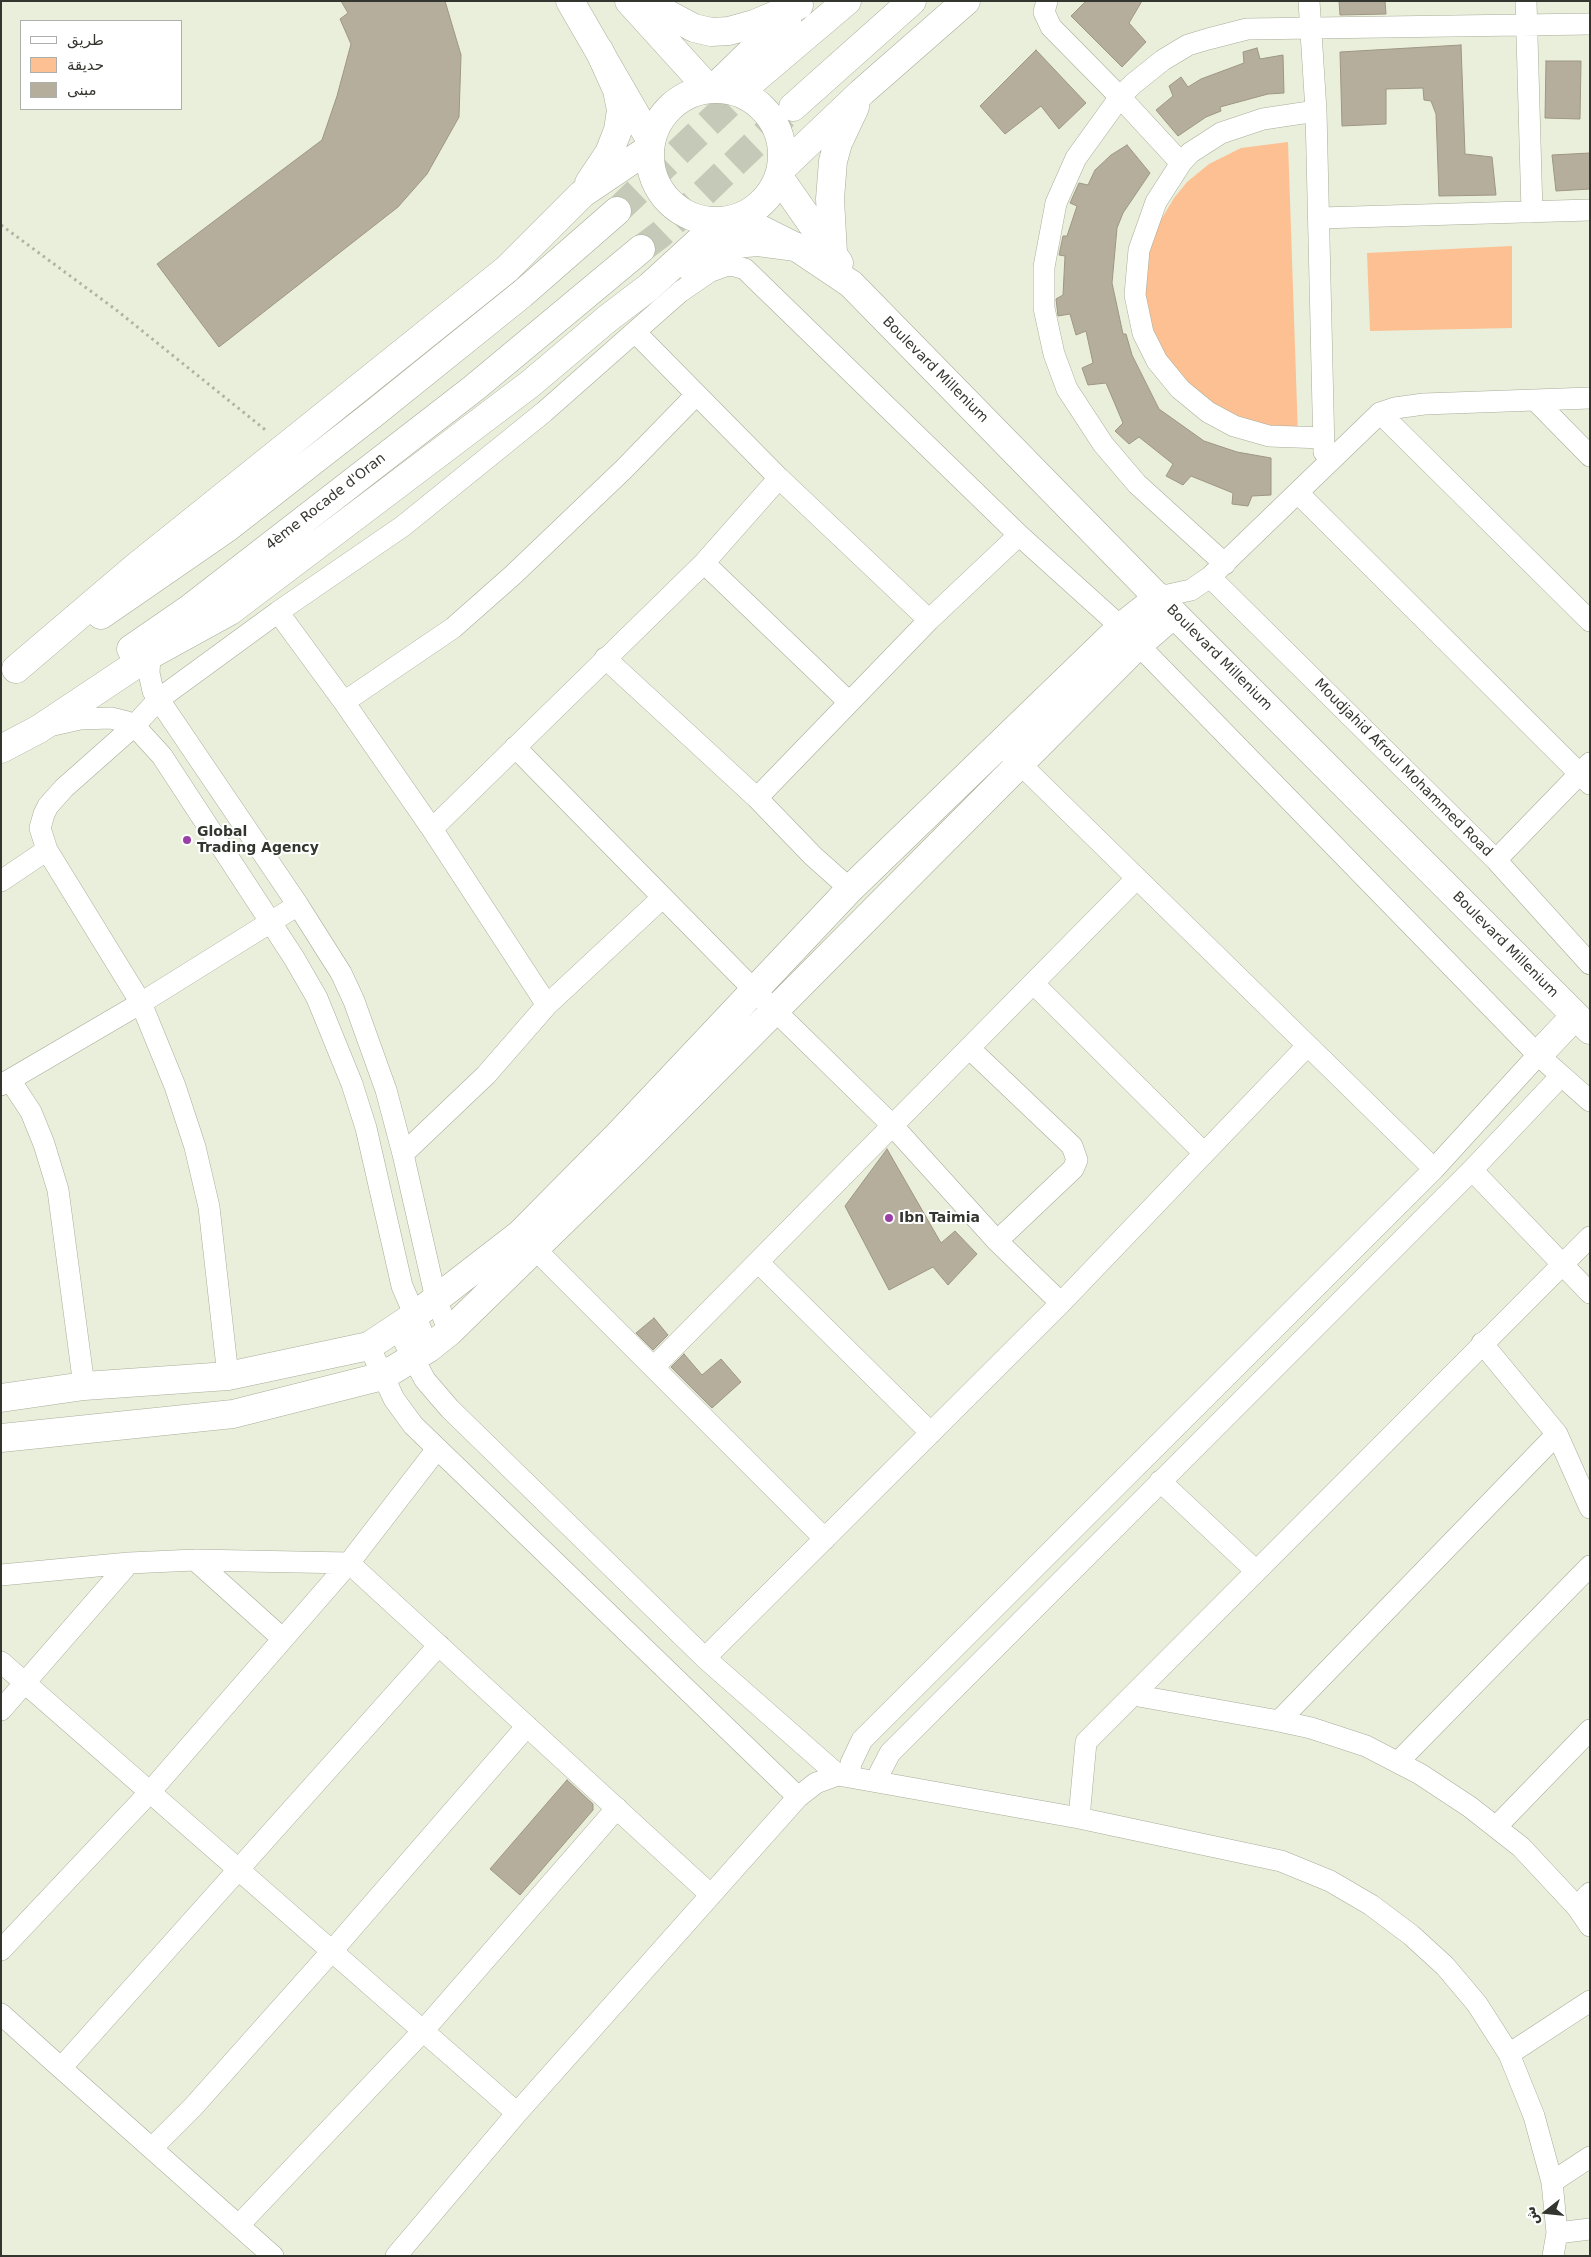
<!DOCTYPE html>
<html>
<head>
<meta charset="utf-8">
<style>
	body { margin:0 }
	#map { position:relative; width:1591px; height:2257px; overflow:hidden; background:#e9efdb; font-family:"DejaVu Sans","Noto Sans Arabic",sans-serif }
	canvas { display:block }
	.frame { position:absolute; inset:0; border:2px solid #33362e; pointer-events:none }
	.legend { position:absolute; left:20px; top:20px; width:162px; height:90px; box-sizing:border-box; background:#fff; border:1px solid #adafab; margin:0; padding:6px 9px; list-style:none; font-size:15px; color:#33362e }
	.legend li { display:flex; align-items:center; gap:10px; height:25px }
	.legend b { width:25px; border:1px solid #adafab }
	.north { position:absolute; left:1521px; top:2187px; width:50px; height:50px; -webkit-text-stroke:4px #fff; paint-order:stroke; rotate:254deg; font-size:14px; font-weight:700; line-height:20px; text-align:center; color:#33362e }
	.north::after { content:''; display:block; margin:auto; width:18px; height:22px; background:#33362e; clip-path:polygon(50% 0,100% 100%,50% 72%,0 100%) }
</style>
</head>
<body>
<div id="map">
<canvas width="1591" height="2257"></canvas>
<div class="frame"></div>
<ul class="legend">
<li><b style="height:6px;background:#fff"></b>طريق</li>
<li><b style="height:14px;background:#fcc093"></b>حديقة</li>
<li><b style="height:14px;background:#b6ae9c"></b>مبنى</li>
</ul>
<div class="north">ش</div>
</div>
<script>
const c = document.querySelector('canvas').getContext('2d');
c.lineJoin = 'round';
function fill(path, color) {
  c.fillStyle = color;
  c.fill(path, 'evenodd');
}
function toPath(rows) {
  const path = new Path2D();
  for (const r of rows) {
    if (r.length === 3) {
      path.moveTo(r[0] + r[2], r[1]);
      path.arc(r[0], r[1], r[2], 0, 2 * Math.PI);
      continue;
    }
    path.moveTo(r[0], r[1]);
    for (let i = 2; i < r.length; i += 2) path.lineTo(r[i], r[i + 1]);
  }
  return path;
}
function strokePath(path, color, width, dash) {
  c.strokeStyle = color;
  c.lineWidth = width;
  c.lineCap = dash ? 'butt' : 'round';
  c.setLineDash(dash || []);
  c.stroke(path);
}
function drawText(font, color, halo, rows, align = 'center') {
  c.font = font + ' "DejaVu Sans",sans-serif';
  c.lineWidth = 4;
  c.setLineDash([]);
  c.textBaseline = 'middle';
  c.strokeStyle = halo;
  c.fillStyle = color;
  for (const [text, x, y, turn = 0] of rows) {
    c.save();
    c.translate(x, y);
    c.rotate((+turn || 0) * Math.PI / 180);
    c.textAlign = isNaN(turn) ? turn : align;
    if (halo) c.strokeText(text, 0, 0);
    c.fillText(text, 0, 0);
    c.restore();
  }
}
fill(toPath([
	[1288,142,1298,436,1209,407,1154,344,1144,292,1148,257,1156,228,1174,198,1187,182,1209,164,1241,148],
	[1512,246,1512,328,1370,331,1367,253]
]), '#fcc093');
const building = toPath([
	[341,1,445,1,461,55,459,117,427,174,398,207,219,347,157,264,322,140,337,96,351,44,340,19,348,13,341,1],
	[1086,1,1142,1,1129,23,1146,42,1122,67,1071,16,1086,1],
	[1339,1,1385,1,1386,14,1340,15,1339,1],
	[1461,45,1465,154,1492,157,1496,195,1439,196,1436,114,1431,101,1424,100,1423,88,1386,89,1386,124,1342,126,1340,52,1461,45],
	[1257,48,1260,59,1283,55,1284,93,1268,94,1220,107,1221,111,1206,117,1178,136,1156,110,1173,96,1169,86,1181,77,1188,87,1201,79,1244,63,1243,52,1257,48],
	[1036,50,1086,103,1059,129,1041,106,1005,134,980,106,1036,50],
	[1546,61,1581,61,1580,119,1545,118,1546,61],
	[1127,145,1150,173,1123,213,1117,228,1112,283,1123,334,1126,334,1132,355,1159,409,1204,441,1237,452,1271,458,1271,495,1252,496,1248,506,1232,504,1233,493,1191,476,1183,485,1166,476,1173,464,1139,437,1129,444,1115,431,1123,423,1106,383,1088,385,1082,368,1093,363,1086,331,1076,335,1070,314,1058,316,1056,299,1063,295,1065,256,1059,255,1063,236,1067,236,1077,206,1070,203,1079,183,1088,185,1095,170,1111,155,1127,145],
	[1590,153,1590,189,1556,191,1552,155,1590,153],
	[887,1149,941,1243,955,1231,977,1254,948,1285,933,1267,889,1290,845,1206,887,1149],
	[654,1318,668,1335,653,1350,636,1333,654,1318],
	[684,1354,702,1375,721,1359,741,1382,712,1408,671,1367,684,1354],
	[567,1780,593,1804,593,1810,520,1895,490,1869,567,1780]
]);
fill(building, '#b6ae9c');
strokePath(building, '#9d9683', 1);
strokePath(toPath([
	[617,211,755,79],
	[641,249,661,234,793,107]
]), '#c5cab8', 28, [28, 14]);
const minor = toPath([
	[1047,1,1044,12,1051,27,1120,97,1181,163],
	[1309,1,1316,111,1324,452],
	[1526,1,1532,212],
	[1316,111,1263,119,1221,133,1190,153,1181,163,1156,202,1139,250,1135,295,1143,333,1157,361,1180,389,1208,412,1234,426,1269,436,1323,438],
	[1320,218,1590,210],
	[635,332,779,478,929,620],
	[1535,400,1590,456],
	[1380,413,1590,621],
	[1298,493,1590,784],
	[704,563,849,702],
	[1225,564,1137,484,1103,444,1067,389,1054,354,1044,308,1044,267,1056,203,1076,158,1120,97,1133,84,1163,60,1188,45,1208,39,1247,29,1590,24],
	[1210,577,1496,860,1590,964],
	[1159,597,1191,590,1210,577,1380,413,1395,408,1424,404,1590,398],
	[278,612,344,702,432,829,547,1005],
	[150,655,149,673,153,691,298,905,341,973,354,1001,386,1090,403,1154,436,1299,449,1332],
	[605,658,757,798,813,856,850,889],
	[344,702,453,628,513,575,624,469,696,395],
	[49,726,80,719,111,718,127,722,141,733,162,756,294,958,317,998,352,1084,366,1128,402,1286,429,1348],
	[515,747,755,991,892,1125,997,1241,1061,1303],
	[1009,753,1434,1169],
	[757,798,929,620,1019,535],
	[432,829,704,563,779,478],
	[47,850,141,1003,175,1086,195,1147,209,1207,228,1376],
	[1496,860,1590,763],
	[1,881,47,850,40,828,44,814,48,806,64,788,134,726,159,699,278,612,403,526,544,412,680,292,709,272,728,265,735,266,745,269,1019,535,1121,627,1538,1055,1590,1101],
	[1034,984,1203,1152],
	[969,1048,1072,1146,1077,1160,1073,1169,997,1241],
	[10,1080,31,1112,44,1144,58,1190,84,1386],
	[1,1085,141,1003,298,905],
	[403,1154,486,1075,547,1005,662,898],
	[1472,1170,1590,1293],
	[523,1237,825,1539],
	[758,1262,931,1433],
	[397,1328,425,1380,450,1409,705,1658,838,1775],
	[1482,1343,1557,1434,1590,1508],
	[369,1346,394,1399,413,1425,798,1797],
	[654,1367,1137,878],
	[1160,1481,1256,1571],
	[195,1560,283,1639],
	[1,1575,129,1563,195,1560,349,1563,711,1895],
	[705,1658,1061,1303,1307,1046],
	[1,1662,517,2113],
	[1133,1695,1279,1721,1311,1728,1366,1746,1420,1774,1470,1807,1521,1847,1577,1907,1590,1926],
	[1,1710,129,1563],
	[1279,1721,1557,1434],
	[1398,1762,1590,1566],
	[849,1776,851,1763,862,1740,1434,1169,1538,1055],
	[876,1780,890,1753,1472,1170,1561,1076],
	[1079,1818,1086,1742,1590,1237],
	[1496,1827,1590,1730],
	[1577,1907,1590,1893],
	[1,1950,150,1792,349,1563,437,1449],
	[1,2014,61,2068,439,1645],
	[1509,2054,1590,2001],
	[61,2068,273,2256],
	[153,2147,193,2107,332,1951,527,1726],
	[1552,2182,1590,2157],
	[239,2225,423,2031,617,1808],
	[1557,2233,1590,2229],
	[396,2256,517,2113,798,1797,816,1783,838,1775,1079,1818,1281,1861,1330,1881,1371,1905,1411,1935,1445,1966,1477,2004,1509,2054,1534,2116,1552,2182,1557,2233,1553,2256]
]);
const secondary = toPath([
	[570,1,651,141],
	[629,1,708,88],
	[716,155,66],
	[779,177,839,263],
	[732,220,762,230,796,247,851,284,1174,614,1590,1030],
	[1538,1055,1575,1016],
	[1,1398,84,1386,228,1376,369,1346,414,1316,520,1234,619,1134,850,889,1121,627,1159,597],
	[1,1438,233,1414,383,1376,429,1348,449,1332,634,1152,1137,646,1174,614]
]);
const motorway = toPath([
	[643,1,694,28,711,32,729,31,754,24,799,5],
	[755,79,847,1],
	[714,88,788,16],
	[793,107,912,1],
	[781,169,862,92,966,1],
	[589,183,609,153,618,130,621,110,617,90,599,50],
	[833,253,830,199,833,161,838,143,855,107],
	[687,265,707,253,734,244,758,242,796,247],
	[101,615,227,528,373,414,522,294,617,211],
	[131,649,189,609,474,388,641,249],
	[16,669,137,566,507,269,582,194,650,148],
	[1,749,39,729,150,655,230,611,530,384,607,319,649,287,720,222]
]);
strokePath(minor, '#a7ad99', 22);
strokePath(secondary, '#a7ad99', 29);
strokePath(motorway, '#a7ad99', 29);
strokePath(toPath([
	[1,225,115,309,268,432]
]), '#aeb4a3', 3, [2.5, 4]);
strokePath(minor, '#fff', 21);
strokePath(secondary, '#fff', 28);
strokePath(motorway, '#fff', 28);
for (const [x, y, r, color] of [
	[187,840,5,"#9c3ea7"],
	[889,1218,5,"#9c3ea7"]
]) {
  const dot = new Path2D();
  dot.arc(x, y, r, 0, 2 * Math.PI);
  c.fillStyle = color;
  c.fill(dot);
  strokePath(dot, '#fff', 2);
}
drawText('14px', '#33362e', '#fff', [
	["Boulevard Millenium",935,370,45],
	["4ème Rocade d'Oran",326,502,-38],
	["Boulevard Millenium",1219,658,45],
	["Moudjahid Afroul Mohammed Road",1403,768,45],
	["Boulevard Millenium",1505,945,45]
]);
drawText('bold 14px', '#33362e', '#fff', [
	["Global",197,832],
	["Trading Agency",197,848],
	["Ibn Taimia",899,1218]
], 'left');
</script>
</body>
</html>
